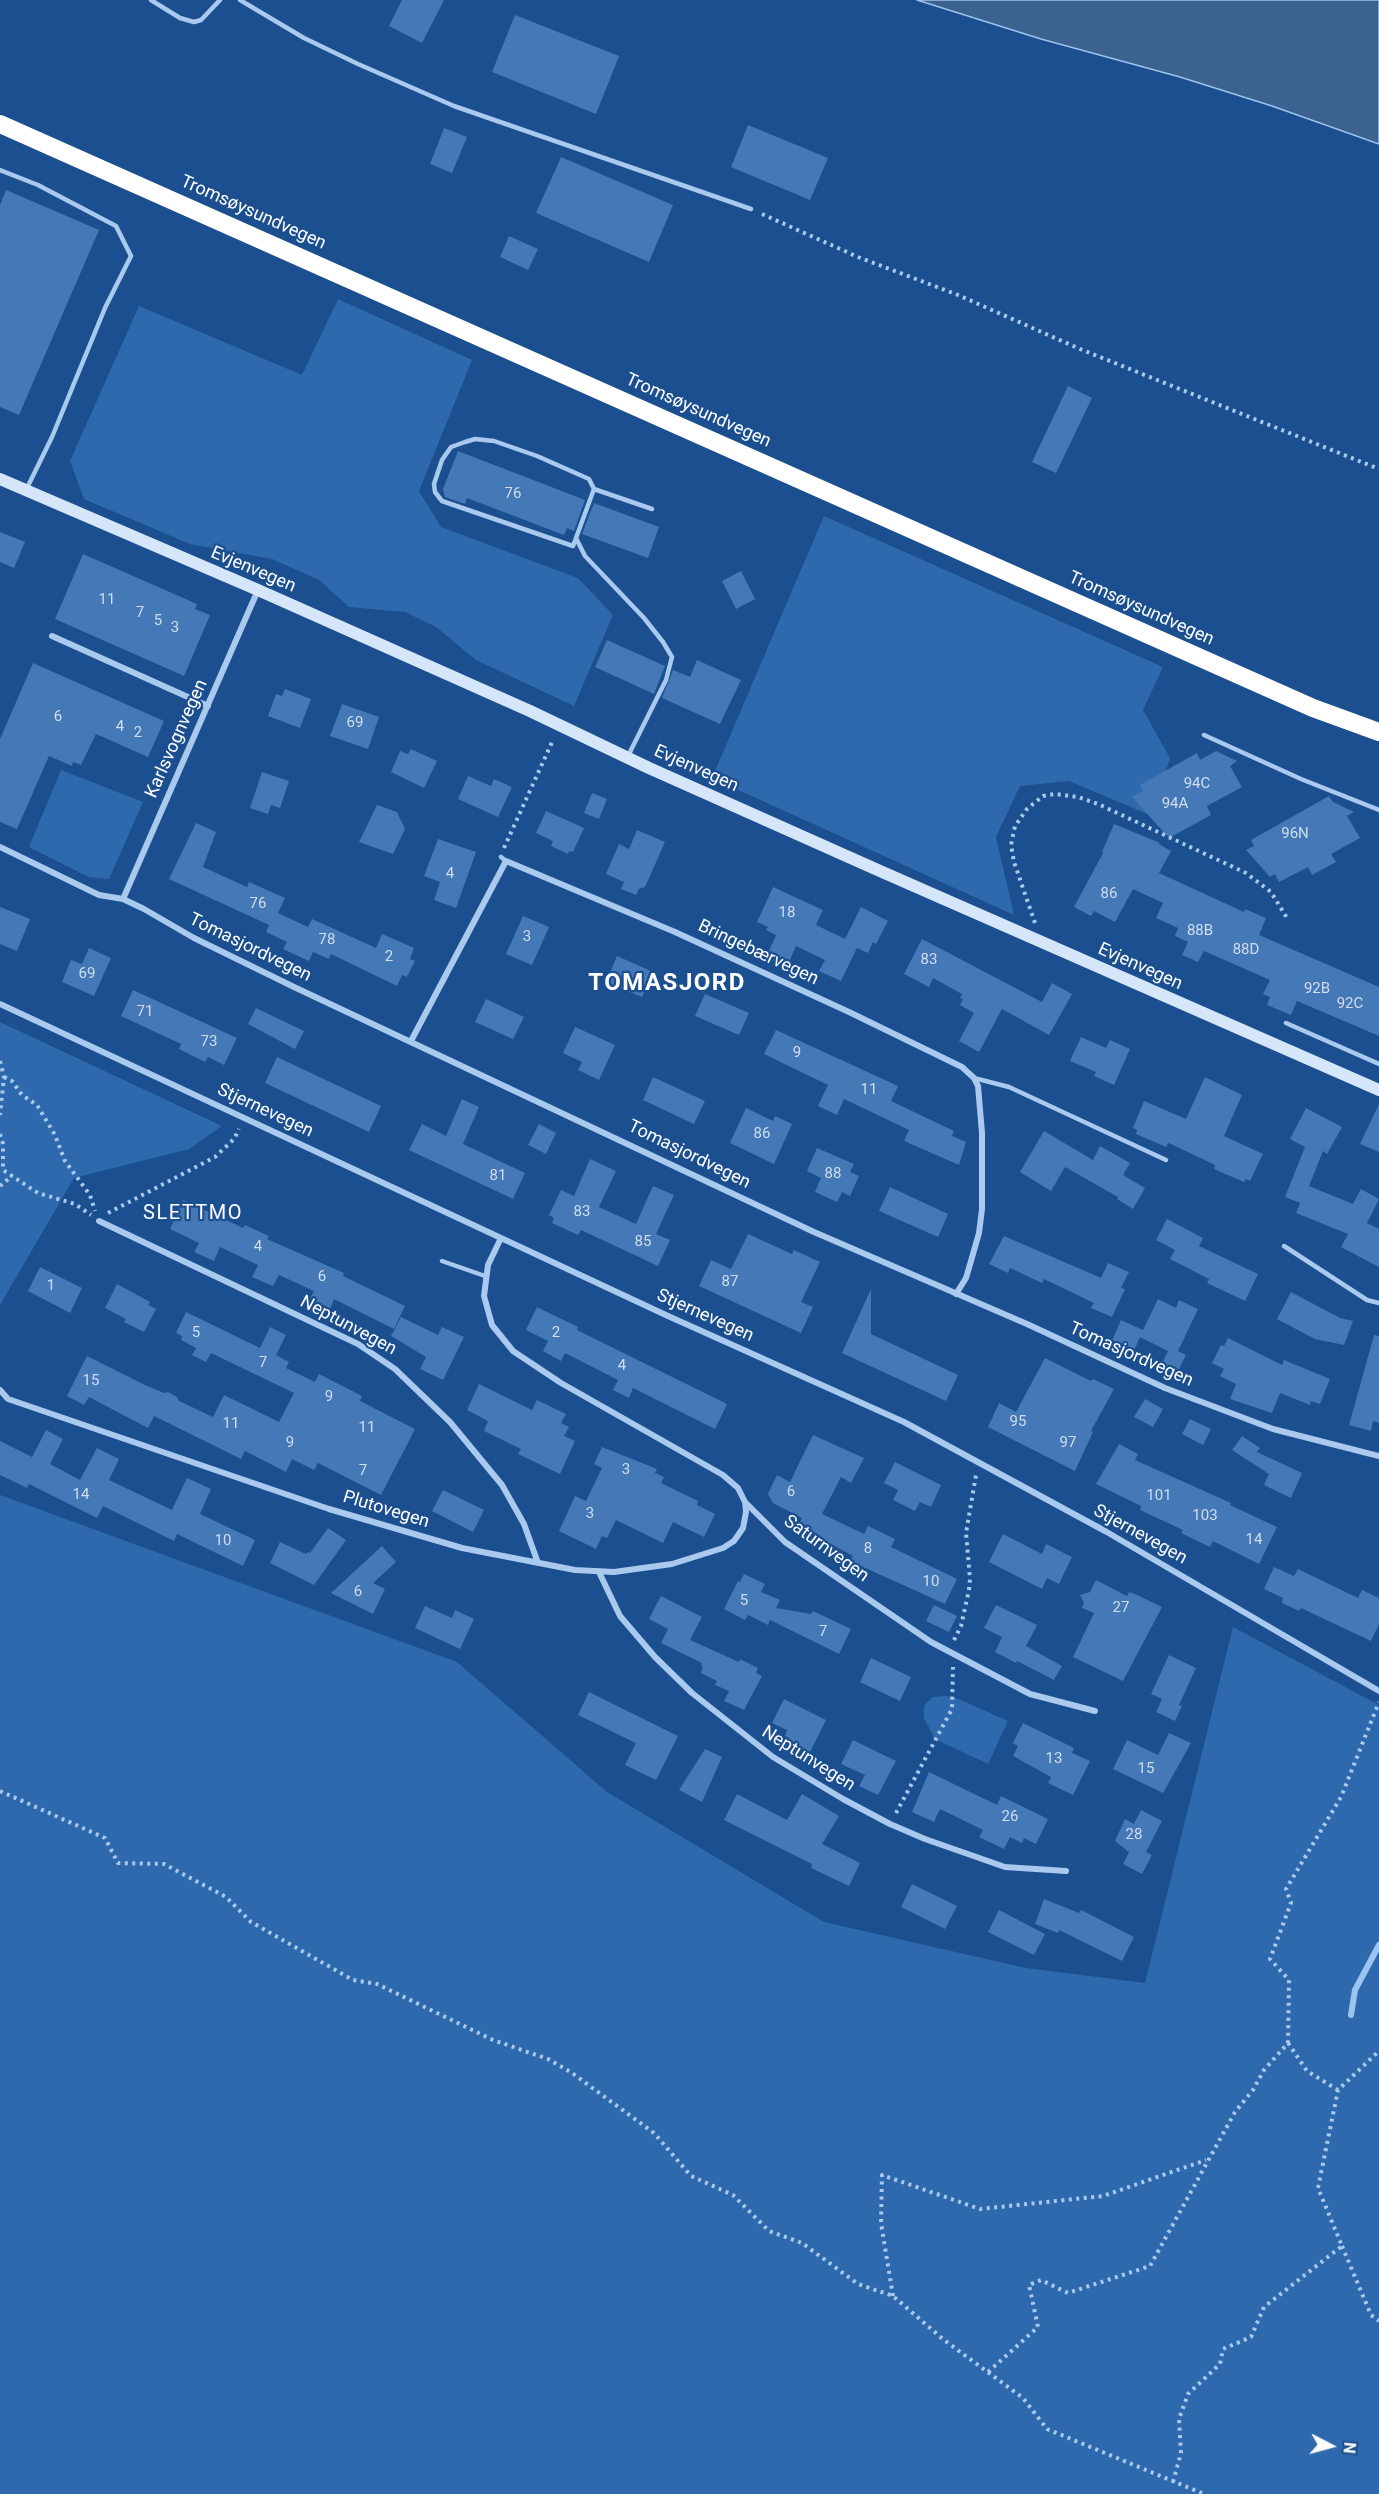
<!DOCTYPE html>
<html>
<head>
<meta charset="utf-8">
<style>
	body { margin:0 }
	#map { position:relative; width:1379px; height:2494px; overflow:hidden; background:#1b4f8f; font-family:Roboto,sans-serif }
	canvas { display:block }
	.north { position:absolute; left:1301px; top:2416px; width:60px; height:60px; -webkit-text-stroke:4px #1b4f8f; paint-order:stroke; rotate:96deg; font-size:16px; font-weight:700; line-height:24px; text-align:center; color:#fff }
	.north::after { content:''; display:block; margin:auto; width:21px; height:27px; background:#fff; clip-path:polygon(50% 0,100% 100%,50% 72%,0 100%) }
</style>
</head>
<body>
<div id="map">
<canvas width="1379" height="2494"></canvas>
<div class="north">N</div>
</div>
<script>
const c = document.querySelector('canvas').getContext('2d');
c.lineJoin = 'round';
function fill(path, color) {
  c.fillStyle = color;
  c.fill(path, 'evenodd');
}
function toPath(rows) {
  const path = new Path2D();
  for (const r of rows) {
    path.moveTo(r[0], r[1]);
    for (let i = 2; i < r.length; i += 2) path.lineTo(r[i], r[i + 1]);
  }
  return path;
}
function strokePath(path, color, width, dash) {
  c.strokeStyle = color;
  c.lineWidth = width;
  c.lineCap = dash ? 'butt' : 'round';
  c.setLineDash(dash || []);
  c.stroke(path);
}
function drawText(font, color, halo, rows, align = 'center') {
  c.font = font + ' Roboto,sans-serif';
  c.lineWidth = 4.5;
  c.setLineDash([]);
  c.textBaseline = 'middle';
  c.strokeStyle = halo;
  c.fillStyle = color;
  for (const [text, x, y, turn = 0] of rows) {
    c.save();
    c.translate(x, y);
    c.rotate((+turn || 0) * Math.PI / 180);
    c.textAlign = isNaN(turn) ? turn : align;
    if (halo) c.strokeText(text, 0, 0);
    c.fillText(text, 0, 0);
    c.restore();
  }
}
fill(toPath([
	[338,299,472,360,419,491,441,527,578,578,613,615,574,706,476,660,436,627,405,612,349,607,319,580,272,559,190,544,84,499,70,461,139,306,302,375],
	[824,516,1163,667,1143,710,1170,758,1152,816,1069,781,1020,786,996,837,1014,915,712,778],
	[61,770,143,802,109,879,89,877,29,847],
	[0,1022,222,1126,189,1149,74,1178,0,1305],
	[0,1495,457,1662,607,1792,824,1922,1026,1968,1145,1983,1233,1627,1379,1705,1379,2494,0,2494],
	[945,1696,954,1697,1008,1721,988,1764,935,1739,924,1718,924,1706,932,1697]
]), '#2e69ad');
const water = toPath([
	[917,0,1379,0,1379,144,1272,106,1180,77,1041,39,917,0]
]);
fill(water, '#3c6290');
strokePath(water, '#9cc4f0', 1.5);
strokePath(toPath([
	[1351,2015,1355,1990,1379,1945]
]), '#9cc4f0', 6);
fill(toPath([
	[402,0,444,0,422,43,389,26],
	[515,15,619,56,596,114,492,72],
	[748,125,828,158,810,200,731,167],
	[444,128,467,137,452,173,430,164],
	[561,157,673,205,649,262,536,213],
	[6,190,99,230,19,415,0,407,0,205],
	[509,236,538,249,528,270,500,257],
	[1068,386,1092,398,1056,473,1032,462],
	[458,451,585,500,574,531,567,528,564,535,467,498,465,504,445,497,443,489],
	[594,503,659,527,648,558,582,534],
	[0,532,25,542,14,568,0,562],
	[83,554,197,604,195,609,210,615,184,676,55,619],
	[741,571,755,599,736,609,722,581],
	[607,640,665,666,654,694,595,667],
	[697,660,741,680,720,724,662,698,673,670,690,677],
	[33,663,164,721,148,757,96,734,81,765,73,762,72,766,49,756,17,829,0,822,0,739],
	[285,689,311,699,300,728,268,716,276,694,282,696],
	[342,704,379,717,368,749,330,736],
	[411,749,437,761,424,788,391,772,400,751,408,754],
	[1216,751,1237,761,1230,766,1242,787,1207,806,1211,815,1169,838,1132,797,1143,791,1140,785,1197,753,1200,760],
	[262,772,289,781,280,808,271,805,268,814,250,808],
	[468,776,491,786,494,779,512,787,498,817,458,799],
	[592,793,607,799,599,819,584,813],
	[1329,796,1333,802,1354,812,1347,816,1360,838,1331,854,1336,862,1312,875,1308,867,1279,882,1275,874,1270,877,1246,850,1254,846,1251,840],
	[377,805,397,812,405,829,393,854,359,842],
	[546,811,584,828,573,852,569,851,568,854,551,846,553,841,536,833],
	[196,823,216,832,203,867,247,887,249,882,285,898,278,913,308,927,312,919,376,948,382,934,414,948,410,959,415,961,407,977,402,975,397,986,331,954,329,959,313,952,309,961,283,949,287,942,266,932,269,925,169,879],
	[1114,824,1160,843,1159,844,1171,851,1159,873,1244,912,1245,909,1266,918,1259,935,1379,987,1379,1036,1297,1001,1291,1015,1267,1005,1270,997,1263,994,1270,980,1204,951,1198,962,1182,955,1188,942,1175,936,1178,928,1156,918,1163,903,1133,889,1115,922,1094,911,1091,916,1074,907,1103,853,1102,852],
	[637,830,665,842,645,887,639,889,636,895,621,889,624,882,606,874,619,844,629,849],
	[438,839,476,852,456,908,434,900,440,882,424,876],
	[773,887,823,910,816,925,845,939,861,907,888,921,876,944,873,942,868,953,857,948,841,981,819,971,825,960,796,946,787,967,766,958,776,935,766,930,768,927,757,922],
	[0,907,30,919,17,951,0,944],
	[523,916,549,927,532,965,506,954],
	[922,939,1042,1002,1052,983,1072,994,1049,1035,1002,1009,979,1052,959,1041,974,1013,960,1005,963,999,960,998,962,994,933,978,929,987,904,974],
	[89,948,111,958,94,996,62,982,71,960,82,964],
	[617,956,653,972,642,997,606,982],
	[133,990,237,1038,224,1065,208,1057,205,1062,179,1049,181,1044,121,1016],
	[705,994,749,1013,739,1035,695,1016],
	[486,999,524,1017,513,1039,475,1022],
	[256,1008,304,1031,295,1049,248,1024],
	[575,1027,615,1045,599,1080,578,1070,582,1062,563,1053],
	[776,1030,898,1086,891,1101,954,1131,952,1136,966,1142,959,1165,904,1141,909,1130,844,1099,837,1115,818,1106,828,1085,764,1054],
	[1081,1037,1106,1048,1110,1040,1130,1049,1114,1085,1094,1076,1096,1072,1070,1061],
	[277,1057,381,1106,369,1132,265,1083],
	[653,1077,705,1101,694,1124,643,1100],
	[1205,1077,1242,1095,1224,1136,1263,1154,1250,1181,1246,1179,1244,1182,1214,1169,1215,1165,1173,1145,1168,1143,1166,1147,1136,1134,1137,1130,1133,1128,1144,1101,1186,1119],
	[462,1099,479,1107,463,1144,525,1173,513,1199,409,1150,422,1124,446,1136],
	[1379,1104,1379,1152,1360,1144],
	[746,1108,773,1121,775,1116,792,1124,774,1164,730,1143],
	[1306,1108,1342,1127,1327,1154,1323,1151,1309,1186,1353,1204,1361,1189,1379,1199,1367,1223,1379,1229,1379,1267,1341,1247,1348,1234,1296,1213,1300,1203,1285,1197,1305,1147,1290,1139],
	[539,1124,556,1133,546,1154,528,1145],
	[1044,1131,1093,1160,1100,1146,1130,1163,1123,1175,1145,1188,1133,1209,1117,1199,1118,1197,1065,1167,1051,1191,1020,1172],
	[817,1148,854,1164,850,1172,859,1176,850,1196,842,1192,837,1202,815,1192,821,1178,807,1171],
	[590,1159,616,1171,599,1207,636,1224,653,1186,674,1195,656,1234,670,1240,658,1266,581,1230,578,1235,552,1223,554,1218,549,1215,561,1190,574,1196],
	[890,1187,948,1214,938,1237,879,1211],
	[183,1200,243,1228,245,1225,269,1236,267,1239,344,1273,343,1276,405,1306,394,1329,334,1299,329,1312,308,1302,314,1291,279,1275,273,1286,252,1277,258,1265,220,1247,214,1261,194,1252,199,1243,170,1229],
	[1167,1219,1203,1238,1199,1246,1258,1274,1245,1301,1207,1283,1209,1279,1170,1259,1175,1250,1156,1240],
	[748,1234,792,1254,794,1250,820,1262,801,1302,813,1307,801,1333,699,1286,711,1260,731,1269],
	[1004,1236,1101,1278,1108,1263,1129,1272,1121,1288,1125,1289,1112,1317,1091,1308,1094,1303,1044,1279,1042,1283,1010,1268,1008,1273,989,1264],
	[40,1267,82,1288,70,1313,28,1291],
	[117,1284,150,1302,148,1305,156,1309,144,1332,124,1322,126,1319,105,1308],
	[871,1289,871,1334,958,1375,946,1401,842,1353],
	[1291,1292,1340,1318,1353,1321,1344,1345,1315,1339,1277,1319],
	[1158,1299,1176,1308,1179,1300,1198,1309,1178,1351,1186,1355,1177,1373,1161,1366,1168,1351,1140,1337,1133,1353,1111,1343,1121,1320,1143,1330],
	[537,1307,578,1327,577,1330,727,1404,715,1429,633,1388,629,1398,613,1390,618,1380,565,1353,561,1361,543,1351,548,1341,526,1330],
	[186,1312,260,1348,270,1327,286,1335,276,1355,289,1362,286,1368,315,1382,319,1374,362,1396,360,1401,415,1429,381,1495,318,1463,314,1470,292,1459,286,1472,245,1451,241,1459,154,1416,148,1428,89,1397,84,1405,67,1396,87,1356,145,1385,164,1393,168,1392,177,1397,179,1401,213,1417,224,1395,279,1422,294,1393,211,1353,206,1362,192,1355,196,1348,181,1340,182,1336,176,1333],
	[401,1317,438,1335,442,1327,464,1337,443,1380,420,1369,426,1357,391,1336],
	[1374,1335,1379,1336,1379,1423,1373,1421,1371,1431,1349,1425],
	[1228,1338,1282,1365,1284,1360,1330,1379,1320,1404,1311,1401,1310,1405,1280,1393,1272,1413,1230,1399,1236,1384,1220,1376,1224,1369,1212,1363,1221,1345,1224,1346],
	[1045,1358,1091,1381,1093,1379,1114,1389,1091,1431,1093,1432,1075,1471,988,1427,999,1403,1016,1412],
	[479,1384,532,1410,537,1400,566,1414,561,1423,569,1427,564,1436,575,1441,560,1474,518,1454,521,1449,484,1431,488,1421,467,1410],
	[1145,1399,1163,1409,1153,1427,1134,1417],
	[1190,1419,1211,1429,1203,1445,1182,1434],
	[46,1430,63,1439,50,1464,80,1480,97,1448,119,1459,109,1480,172,1510,187,1478,211,1489,200,1514,255,1540,243,1566,177,1534,174,1541,103,1506,97,1518,29,1484,27,1488,0,1475,0,1441,32,1457],
	[813,1435,864,1458,851,1483,841,1477,822,1514,864,1534,868,1526,895,1539,891,1547,957,1579,945,1604,850,1561,853,1556,798,1526,802,1518,773,1503,768,1494,777,1475,790,1482],
	[1242,1436,1260,1448,1257,1452,1302,1473,1291,1498,1264,1485,1269,1474,1232,1450],
	[1119,1444,1138,1454,1135,1460,1231,1503,1230,1505,1277,1527,1259,1564,1213,1541,1210,1547,1181,1533,1183,1530,1140,1510,1141,1506,1096,1484],
	[602,1447,657,1469,655,1473,664,1477,661,1483,698,1501,697,1505,715,1514,704,1537,673,1522,663,1543,616,1520,607,1538,602,1536,596,1549,559,1531,575,1496,586,1501,602,1468,594,1464],
	[895,1462,941,1485,931,1507,920,1502,915,1511,893,1500,898,1490,884,1483],
	[443,1490,484,1510,473,1532,432,1511],
	[328,1528,346,1540,314,1585,270,1563,280,1542,306,1554,307,1552,310,1553],
	[1003,1534,1042,1554,1046,1544,1072,1557,1059,1584,1047,1578,1042,1589,989,1562],
	[382,1546,396,1562,373,1583,385,1589,373,1614,331,1593],
	[1274,1567,1294,1576,1298,1569,1358,1598,1362,1590,1379,1598,1379,1624,1371,1641,1301,1608,1299,1611,1282,1603,1283,1598,1264,1589],
	[744,1574,765,1584,761,1592,780,1600,776,1608,811,1614,813,1611,851,1629,839,1654,770,1620,768,1625,748,1615,745,1620,724,1609,738,1581,740,1582],
	[1096,1580,1127,1596,1129,1592,1135,1594,1162,1607,1123,1681,1073,1657,1094,1613,1082,1608,1084,1603,1080,1595,1090,1592],
	[661,1596,702,1617,690,1640,739,1662,740,1659,758,1668,756,1673,762,1676,744,1710,724,1701,729,1691,715,1685,717,1681,701,1673,703,1667,701,1666,702,1663,661,1643,668,1629,649,1619],
	[934,1605,957,1616,949,1632,926,1621],
	[996,1605,1037,1625,1026,1646,1062,1666,1054,1680,1017,1661,1016,1663,995,1652,1002,1637,984,1628],
	[425,1606,452,1618,455,1610,474,1619,460,1649,415,1628],
	[1169,1655,1196,1668,1179,1705,1182,1706,1175,1721,1156,1712,1162,1699,1151,1694],
	[871,1658,911,1677,900,1701,860,1682],
	[589,1692,678,1736,656,1780,625,1765,636,1743,578,1715],
	[784,1699,826,1720,807,1758,784,1746,789,1738,785,1736,787,1730,772,1723],
	[1023,1723,1074,1748,1072,1753,1090,1761,1073,1795,1048,1783,1051,1777,1013,1756,1018,1746,1013,1743],
	[1169,1733,1191,1743,1163,1793,1113,1769,1127,1740,1158,1755],
	[853,1740,896,1761,878,1795,859,1786,865,1775,841,1764],
	[705,1749,722,1757,702,1802,679,1790],
	[929,1772,997,1805,1001,1796,1048,1819,1036,1844,1024,1838,1022,1843,1010,1837,1004,1849,979,1837,983,1830,940,1809,934,1822,912,1812],
	[737,1794,787,1820,802,1794,839,1816,822,1844,860,1863,849,1886,811,1868,812,1864,724,1820],
	[1141,1810,1162,1821,1146,1852,1152,1855,1142,1874,1123,1864,1129,1852,1115,1841,1125,1819,1134,1824],
	[912,1884,957,1906,945,1929,901,1907],
	[1044,1899,1079,1913,1081,1910,1134,1937,1122,1961,1059,1930,1058,1933,1035,1924],
	[999,1910,1045,1934,1034,1955,988,1932]
]), '#4478b7');
strokePath(toPath([
	[762,214,858,257,958,295,1080,349,1379,469],
	[504,848,553,740],
	[1035,923,1014,862,1011,845,1015,826,1027,809,1043,796,1055,794,1078,797,1098,804,1246,873,1271,892,1287,918],
	[0,1061,4,1077,0,1115],
	[4,1077,12,1081,22,1095,37,1105,55,1135,65,1161,90,1195,95,1211],
	[0,1134,3,1144,3,1170,38,1193,75,1204,91,1215],
	[0,1186,12,1176],
	[108,1213,215,1157,234,1139,239,1129],
	[954,1640,961,1626,969,1590,970,1579,966,1533,976,1475],
	[0,1791,105,1838,118,1863,164,1864,215,1891,226,1897,251,1922,353,1980,377,1984,493,2040,548,2059,572,2073,654,2133,691,2176,733,2195,769,2231,802,2243,858,2284,893,2296,944,2340,1023,2398,1047,2429,1204,2494],
	[896,1813,952,1709,953,1667],
	[1288,2043,1307,2071,1338,2090],
	[1342,2246,1371,2315,1379,2321],
	[893,2296,881,2223,882,2175,980,2209,1103,2196,1206,2160],
	[988,2372,1038,2327,1029,2285,1041,2280,1068,2293,1150,2266,1235,2112,1253,2090,1264,2070,1288,2043,1289,1980,1270,1959,1291,1903,1286,1889,1341,1797,1379,1702],
	[1173,2482,1181,2453,1179,2419,1188,2394,1220,2364,1223,2349,1251,2337,1264,2307,1342,2246,1318,2188,1338,2090,1379,2051]
]), '#a9c9ee', 4, [3, 4.5]);
strokePath(toPath([
	[151,0,180,18,194,22,201,20,220,0],
	[240,0,304,38,358,64,454,106,751,209],
	[0,170,38,185,116,226,131,256,105,308,52,437,27,488],
	[594,489,652,509],
	[576,538,573,546,442,501,435,492,434,484,442,460,451,447,465,442,475,439,494,441,537,456,589,479,594,489,576,538,585,556,644,618,663,642,672,657,666,680,627,758],
	[1204,735,1301,779,1379,810],
	[501,857,506,861],
	[1286,1023,1379,1064],
	[974,1078,1009,1087,1166,1160],
	[1284,1246,1367,1300,1379,1303],
	[442,1261,485,1276]
]), '#a9c9ee', 4.5);
strokePath(toPath([
	[52,636,208,706],
	[0,847,99,895,123,899,144,909,194,938,294,987,814,1232,1027,1324,1165,1388,1273,1429,1379,1456],
	[123,899,258,590],
	[0,1004,668,1316,904,1422,1105,1531,1379,1691],
	[411,1041,506,861,675,932,849,1012,962,1067,974,1078,978,1086,982,1133,982,1209,979,1233,971,1261,966,1278,956,1294],
	[99,1221,358,1344,395,1369,450,1422,502,1485,524,1524,538,1563],
	[501,1238,488,1265,484,1296,492,1325,513,1351,561,1383,723,1475,738,1488,745,1502,785,1542,931,1642,1030,1694,1095,1711],
	[0,1390,8,1399,329,1509,462,1548,575,1570,614,1572,672,1564,723,1548,734,1541,743,1528,746,1512,745,1502],
	[599,1572,620,1616,655,1657,692,1693,773,1757,843,1799,890,1824,925,1839,1005,1867,1066,1871]
]), '#a9c9ee', 6);
strokePath(toPath([
	[0,479,258,590,530,711,649,768,880,871,1379,1090]
]), '#d6e6fa', 12);
strokePath(toPath([
	[0,124,1313,708,1379,732]
]), '#fff', 18);
drawText('15px', '#d0dded', null, [
	["76",513,494],
	["11",107,600],
	["7",140,613],
	["5",158,621],
	["3",175,628],
	["6",58,717],
	["69",355,723],
	["4",120,727],
	["2",138,733],
	["94C",1197,784],
	["94A",1175,804],
	["96N",1295,834],
	["4",450,874],
	["86",1109,894],
	["76",258,904],
	["18",787,913],
	["88B",1200,931],
	["3",527,937],
	["78",327,940],
	["88D",1246,950],
	["2",389,957],
	["83",929,960],
	["69",87,974],
	["92B",1317,989],
	["92C",1350,1004],
	["71",145,1012],
	["73",209,1042],
	["9",797,1053],
	["11",869,1090],
	["86",762,1134],
	["88",833,1174],
	["81",498,1176],
	["83",582,1212],
	["85",643,1242],
	["4",258,1247],
	["6",322,1277],
	["87",730,1282],
	["1",51,1286],
	["5",196,1333],
	["2",556,1333],
	["7",263,1363],
	["4",622,1366],
	["15",91,1381],
	["9",329,1397],
	["95",1018,1422],
	["11",231,1424],
	["11",367,1428],
	["9",290,1443],
	["97",1068,1443],
	["3",626,1470],
	["7",363,1471],
	["6",791,1492],
	["14",81,1495],
	["101",1159,1496],
	["3",590,1514],
	["103",1205,1516],
	["14",1254,1540],
	["10",223,1541],
	["8",868,1549],
	["10",931,1582],
	["6",358,1592],
	["5",744,1601],
	["27",1121,1608],
	["7",823,1632],
	["13",1054,1759],
	["15",1146,1769],
	["26",1010,1817],
	["28",1134,1835]
]);
drawText('18px', '#fff', '#1b4f8f', [
	["Tromsøysundvegen",253,213,24],
	["Tromsøysundvegen",698,411,24],
	["Evjenvegen",253,570,23],
	["Tromsøysundvegen",1141,609,24],
	["Karlsvognvegen",177,739,-66],
	["Evjenvegen",696,769,24],
	["Tomasjordvegen",250,948,26],
	["Bringebærvegen",758,953,25],
	["Evjenvegen",1140,967,24],
	["Stjernevegen",265,1111,25],
	["Tomasjordvegen",689,1155,26],
	["Stjernevegen",705,1316,24],
	["Neptunvegen",348,1326,28],
	["Tomasjordvegen",1131,1355,24],
	["Plutovegen",386,1510,17],
	["Stjernevegen",1140,1535,29],
	["Saturnvegen",826,1549,36],
	["Neptunvegen",808,1759,32]
]);
c.letterSpacing = '1.5px';
drawText('20px', '#fff', '#1b4f8f', [
	["SLETTMO",193,1214]
]);
c.letterSpacing = '0px';
c.letterSpacing = '1.5px';
drawText('bold 24px', '#fff', '#1b4f8f', [
	["TOMASJORD",667,984]
]);
c.letterSpacing = '0px';
</script>
</body>
</html>
